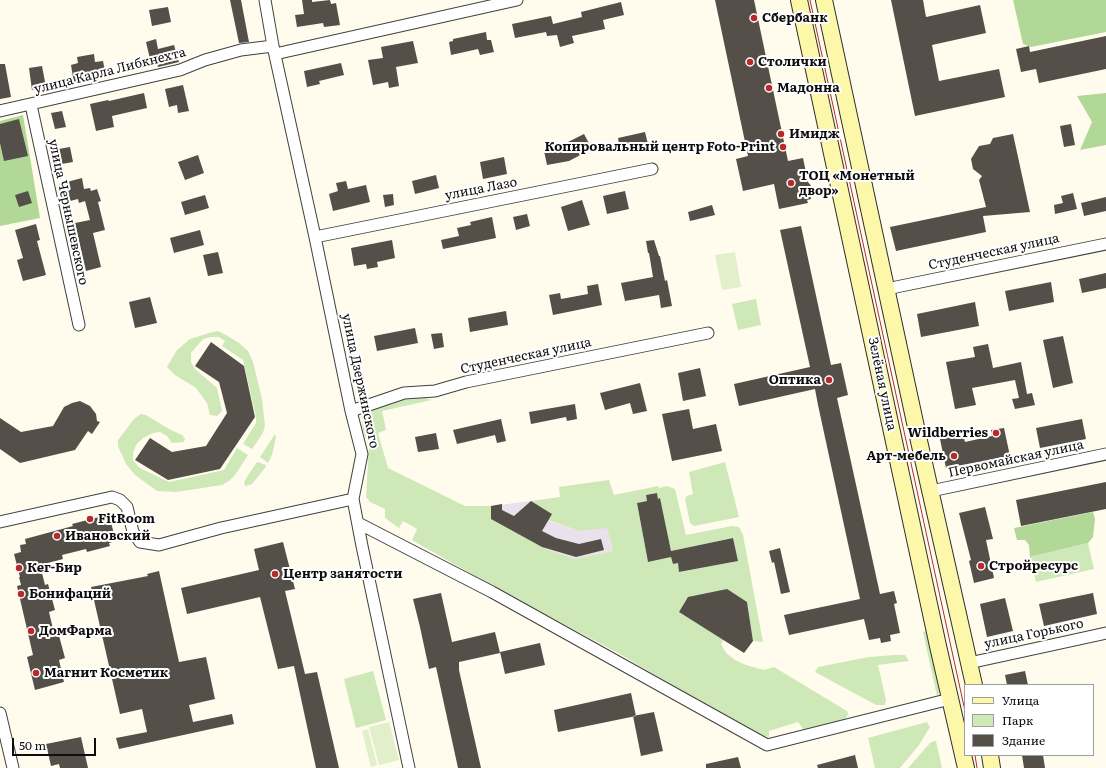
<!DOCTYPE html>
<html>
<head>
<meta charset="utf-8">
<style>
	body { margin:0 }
	#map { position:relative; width:1106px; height:768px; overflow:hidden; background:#fffced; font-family:Literata,serif }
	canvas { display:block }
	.legend { position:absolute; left:964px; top:684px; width:130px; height:72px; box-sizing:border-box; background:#fff; border:1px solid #9e9e9e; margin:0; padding:5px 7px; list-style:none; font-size:12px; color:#0d0d0d }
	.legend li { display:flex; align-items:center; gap:8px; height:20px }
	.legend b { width:20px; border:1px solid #9e9e9e }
	.scale { position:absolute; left:12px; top:738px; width:84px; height:18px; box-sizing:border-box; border:2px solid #0d0d0d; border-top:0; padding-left:5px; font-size:12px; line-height:14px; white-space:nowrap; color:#0d0d0d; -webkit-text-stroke:3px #fff; paint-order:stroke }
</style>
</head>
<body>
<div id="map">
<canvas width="1106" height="768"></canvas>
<ul class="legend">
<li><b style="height:5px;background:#fdf7aa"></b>Улица</li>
<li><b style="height:11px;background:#cfe8b8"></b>Парк</li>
<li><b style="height:11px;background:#554f4a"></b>Здание</li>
</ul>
<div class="scale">50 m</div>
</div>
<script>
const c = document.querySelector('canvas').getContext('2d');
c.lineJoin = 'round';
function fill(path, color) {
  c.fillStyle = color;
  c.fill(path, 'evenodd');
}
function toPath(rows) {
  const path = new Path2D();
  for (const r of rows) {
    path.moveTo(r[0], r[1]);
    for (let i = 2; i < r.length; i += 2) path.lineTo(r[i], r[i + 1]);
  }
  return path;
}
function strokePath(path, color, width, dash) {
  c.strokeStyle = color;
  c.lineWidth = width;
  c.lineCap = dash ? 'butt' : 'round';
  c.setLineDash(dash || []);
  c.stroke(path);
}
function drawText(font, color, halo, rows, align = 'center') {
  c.font = font + ' Literata,serif';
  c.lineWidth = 4;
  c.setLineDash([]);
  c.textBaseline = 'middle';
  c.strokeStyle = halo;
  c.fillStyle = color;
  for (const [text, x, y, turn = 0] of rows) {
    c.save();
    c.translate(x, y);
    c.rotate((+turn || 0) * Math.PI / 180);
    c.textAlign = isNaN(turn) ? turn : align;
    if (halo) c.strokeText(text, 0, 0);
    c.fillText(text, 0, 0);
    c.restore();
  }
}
fill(toPath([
	[531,501,552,514,549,521,579,531,607,527,613,551,575,559,546,549,491,519,491,506]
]), '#ebe1ec');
fill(toPath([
	[756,299,761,325,738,330,732,304],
	[218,331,226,335,239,343,248,351,253,362,262,399,265,425,263,433,252,449,243,444,256,423,256,417,243,360,222,346,225,341,219,337,211,337,203,339,191,353,191,362,195,369,217,388,222,411,217,416,210,415,207,403,196,388,175,375,167,367,177,350,190,339,209,333],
	[418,396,432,400,382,411,386,430,378,433,388,468,465,506,491,506,492,519,546,549,575,559,613,551,607,528,579,531,548,520,552,514,531,501,560,497,559,487,609,480,614,495,658,486,659,488,667,486,675,489,686,535,732,526,739,527,743,535,763,642,753,641,747,602,721,644,726,653,735,660,746,665,764,670,774,667,847,711,848,713,847,717,842,721,837,723,803,729,798,722,769,731,769,737,758,736,618,653,492,586,412,540,417,529,403,521,399,528,385,518,385,509,370,502,366,497,369,446,362,428,363,414,374,407,404,397],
	[657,493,658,499,660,499,671,551,733,538,737,561,680,572,678,563,673,564,671,557,648,562,637,503,647,501,646,495],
	[141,414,146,415,169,429,182,435,185,439,184,442,172,443,167,436,160,432,153,433,143,438,136,445,133,453,133,460,140,468,169,482,224,470,237,448,248,455,235,475,229,481,222,485,176,492,157,491,135,475,126,464,118,446,118,440,134,419],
	[275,434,276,437,272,455,268,463,260,457],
	[257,462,266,465,265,468,252,484,246,486,244,484,245,480],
	[725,462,739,517,694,526,690,523,685,499,687,496,693,494,689,472],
	[1088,543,1094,569,1036,582,1030,557],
	[930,630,941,691,937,696,923,632],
	[894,655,905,655,909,661,878,665,886,700,885,705,876,705,815,672,818,667,869,657],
	[373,671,386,720,356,728,344,679],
	[927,722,930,727,919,745,900,768,875,768,868,738],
	[936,741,942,768,908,768,931,742]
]), '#cfe8b8');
fill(toPath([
	[1013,0,1106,0,1106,32,1031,47,1023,44],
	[1106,93,1106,145,1080,150,1092,122,1077,96],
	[23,115,40,218,0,226,0,121],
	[1093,512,1095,519,1093,537,1088,543,1030,557,1029,545,1025,540,1017,540,1014,528]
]), '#b2d898');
fill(toPath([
	[735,252,741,287,722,290,715,255],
	[389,722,399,760,379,765,369,727],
	[368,729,377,765,371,767,362,731]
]), '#e1efca');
fill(toPath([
	[230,0,241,0,249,42,239,43],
	[302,0,312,0,312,2,330,0,331,4,336,3,340,25,324,27,323,23,297,27,295,15,304,14],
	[715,0,754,0,788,161,803,158,808,182,812,187,810,193,811,199,807,200,808,203,779,209,774,184,743,191,736,159,748,156],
	[891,0,923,0,926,17,980,5,986,33,932,45,939,81,999,69,1005,97,915,116],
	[621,2,624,15,603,20,605,29,572,36,574,43,560,47,557,35,547,36,546,32,515,38,512,24,551,16,553,24,582,17,581,12],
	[168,7,171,22,152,26,149,10],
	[486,32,487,40,491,40,494,52,480,55,478,49,451,55,449,42,453,41,453,39],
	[1106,36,1106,69,1039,83,1036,69,1021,72,1016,49,1029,46,1030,52],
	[156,39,158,49,174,45,179,62,158,67,156,58,150,59,146,42],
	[413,41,418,63,396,67,399,86,389,88,388,82,373,85,368,60,383,58,381,47],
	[94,54,95,62,103,61,106,77,74,83,71,65,78,63,77,57],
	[341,63,344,75,319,81,320,84,307,87,304,71],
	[0,64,5,64,11,97,0,99],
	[42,66,46,87,32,90,29,68],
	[183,85,189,111,178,113,177,105,169,107,165,89],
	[144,93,147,108,112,116,114,127,96,131,90,104,108,100,109,101],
	[62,111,66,127,55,129,51,113],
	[19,119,28,156,4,161,0,143,0,124],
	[1071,124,1075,145,1064,147,1060,126],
	[645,132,648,144,620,150,618,138],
	[584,134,592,149,569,161,547,165,544,151,568,147,566,143],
	[1013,134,1030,212,983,216,986,232,896,251,890,227,986,207,979,180,982,176,973,169,971,159,979,146,990,144,993,138],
	[70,147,73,162,56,165,53,150],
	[198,155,204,173,185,180,178,162],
	[504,157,507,174,483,179,480,162],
	[436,175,439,188,415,194,412,181],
	[82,178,84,189,90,188,91,191,97,189,101,201,98,202,105,230,93,233,101,267,86,271,75,223,90,220,85,201,79,203,78,199,70,201,68,193,62,195,59,184],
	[346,181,348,189,366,185,370,202,333,211,329,194,338,191,336,183],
	[28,191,32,203,19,207,15,195],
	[625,191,629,209,607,214,603,196],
	[1073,193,1077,209,1055,214,1054,205,1063,203,1061,196],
	[393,194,394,205,385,207,383,195],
	[205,195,209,208,185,215,181,202],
	[1106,197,1106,211,1084,216,1081,203],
	[582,200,590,225,568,231,561,207],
	[712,205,715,215,690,221,688,212],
	[527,214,530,226,516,230,513,217],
	[492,217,496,238,443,249,441,240,459,236,457,228,471,225,470,222],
	[36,224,40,240,37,241,46,275,23,281,17,260,23,258,15,230],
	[801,226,831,365,841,363,848,395,837,398,880,594,894,591,897,603,894,604,900,633,890,635,891,641,881,643,880,638,869,640,864,619,789,635,784,615,860,599,818,405,815,389,739,406,734,384,810,367,780,230],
	[200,230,204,245,174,253,170,238],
	[392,240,395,258,377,262,378,267,367,269,366,264,354,266,351,248],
	[654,240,659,256,660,256,665,281,667,280,672,306,661,308,659,295,625,301,621,283,653,277,649,253,648,253,646,241],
	[218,252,223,273,208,276,203,255],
	[1106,273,1106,288,1082,293,1079,279],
	[1051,282,1054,302,1009,311,1005,291],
	[598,284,602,305,553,315,549,295,560,293,561,299,588,294,587,286],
	[150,297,157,323,135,328,129,302],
	[975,302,979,326,921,337,917,314],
	[506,311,508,325,470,332,468,318],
	[415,328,418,343,377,351,374,336],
	[442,333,444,347,434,349,431,334],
	[1063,336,1073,383,1053,388,1043,340],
	[211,342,244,366,255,417,220,469,168,480,135,460,150,438,172,452,206,446,227,413,219,382,195,366],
	[988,344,993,368,1021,362,1027,394,1032,393,1035,405,1015,409,1012,399,1019,398,1015,380,972,388,976,405,955,409,946,362,975,357,973,347],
	[700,368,706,396,683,401,678,373],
	[640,383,647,411,633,414,630,403,605,410,600,393],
	[80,401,90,406,96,414,97,421,100,422,92,434,88,431,75,450,20,463,0,449,0,418,21,432,53,426,64,407,72,403],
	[575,404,577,419,567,421,566,417,531,424,529,412],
	[689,409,693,429,716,424,722,451,672,461,662,414],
	[501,419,506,441,497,443,495,435,457,444,453,430],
	[1082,419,1086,439,1040,448,1036,428],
	[1004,428,1010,456,946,468,940,439,963,434,965,442,992,436,991,430],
	[436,433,439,449,418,452,415,437],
	[1106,482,1106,509,1021,526,1016,500],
	[657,493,658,499,660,498,671,551,733,538,738,561,679,572,678,563,673,564,671,557,648,562,637,503,647,501,646,495],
	[531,501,552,514,542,531,556,538,579,544,601,539,604,550,576,557,542,547,491,519,491,506,502,504,502,510,514,516],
	[985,507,993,539,986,540,994,578,974,583,969,561,971,560,959,513],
	[99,517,100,521,110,519,116,541,109,543,110,546,87,552,86,549,62,555,63,559,40,565,45,585,48,584,55,610,49,612,54,633,58,632,65,658,59,660,64,682,35,690,27,657,33,655,17,586,21,585,19,577,20,577,14,554,21,552,20,545,26,544,25,539,73,526,72,524],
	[283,542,295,589,285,591,305,674,317,672,339,768,316,768,294,666,278,669,260,597,187,614,181,588,259,570,254,549],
	[780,548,790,592,781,594,774,562,772,563,769,551],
	[159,571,179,662,206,657,215,699,189,705,193,722,232,714,234,724,119,749,116,738,147,732,142,709,120,714,91,587,148,576,147,574],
	[727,589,747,602,753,641,744,653,679,612,688,597],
	[441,593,452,642,495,632,500,653,459,662,459,670,481,768,458,768,436,667,429,669,420,627,413,599],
	[1093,593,1097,614,1044,626,1039,604],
	[1005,598,1013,631,987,637,980,604],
	[540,643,545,665,505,674,500,652],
	[1025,671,1028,685,1007,685,1005,675],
	[631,693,636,716,558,732,554,710],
	[654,712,663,751,641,756,633,716],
	[81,737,88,768,60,768,59,764,51,766,46,744],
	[855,755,858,768,818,768,817,765],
	[1022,755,1043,755,1045,768,1024,768],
	[738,757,741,768,706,768,706,764]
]), '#554f4a');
const street = toPath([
	[265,0,273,46,315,237,351,411,362,454,353,499,362,546,409,768],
	[275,54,517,0],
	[31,105,79,325],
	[0,111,180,70,205,60,241,50,273,46],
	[315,237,652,169],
	[888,290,896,287,1106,244],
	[351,411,404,393,435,391,466,382,708,333],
	[931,491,1106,454],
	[0,522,112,497,120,500,127,507,133,532,140,542,159,545,221,528,353,499],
	[358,523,492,592,767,745,950,699],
	[969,663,1106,633],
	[0,713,13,768]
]);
const secondary = toPath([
	[799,0,938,646,966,768],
	[824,0,919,441,974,685],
	[990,755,992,768]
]);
strokePath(street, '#404040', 13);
strokePath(secondary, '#2f2f2f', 18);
strokePath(street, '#fff', 11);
strokePath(secondary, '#fdf7aa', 16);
strokePath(toPath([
	[810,0,965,711],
	[975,755,977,768]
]), '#b9292a', 1);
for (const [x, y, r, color] of [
	[754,18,4,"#b9292a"],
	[750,62,4,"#b9292a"],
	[769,88,4,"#b9292a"],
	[781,134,4,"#b9292a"],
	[783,147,4,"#b9292a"],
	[791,183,4,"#b9292a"],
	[829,380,4,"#b9292a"],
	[996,433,4,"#b9292a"],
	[954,456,4,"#b9292a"],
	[90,519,4,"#b9292a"],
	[57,536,4,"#b9292a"],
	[981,566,4,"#b9292a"],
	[19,568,4,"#b9292a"],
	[275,574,4,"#b9292a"],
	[21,594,4,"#b9292a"],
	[31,631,4,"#b9292a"],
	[36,673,4,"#b9292a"]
]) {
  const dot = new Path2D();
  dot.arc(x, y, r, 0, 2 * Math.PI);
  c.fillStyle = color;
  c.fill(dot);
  strokePath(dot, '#fff', 1.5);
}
drawText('bold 13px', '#0d0d0d', '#fff', [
	["Сбербанк",762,18],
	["Столички",758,62],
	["Мадонна",777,88],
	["Имидж",789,134],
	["Копировальный центр Foto-Print",775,147,"right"],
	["ТОЦ «Монетный",799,176],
	["двор»",799,191],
	["Оптика",821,380,"right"],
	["Wildberries",988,433,"right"],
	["Арт-мебель",946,456,"right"],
	["FitRoom",98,519],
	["Ивановский",65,536],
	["Стройресурс",989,566],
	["Кег-Бир",27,568],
	["Центр занятости",283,574],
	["Бонифаций",29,594],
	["ДомФарма",39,631],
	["Магнит Косметик",44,673]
], 'left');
drawText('13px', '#0d0d0d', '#fff', [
	["улица Карла Либкнехта",110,71,-14],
	["улица Лазо",481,189,-11],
	["улица Чернышевского",68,212,78],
	["Студенческая улица",994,252,-12],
	["Студенческая улица",526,356,-12],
	["улица Дзержинского",360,381,78],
	["Зелёная улица",882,384,78],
	["Первомайская улица",1016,459,-12],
	["улица Горького",1034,634,-12]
]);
</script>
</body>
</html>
